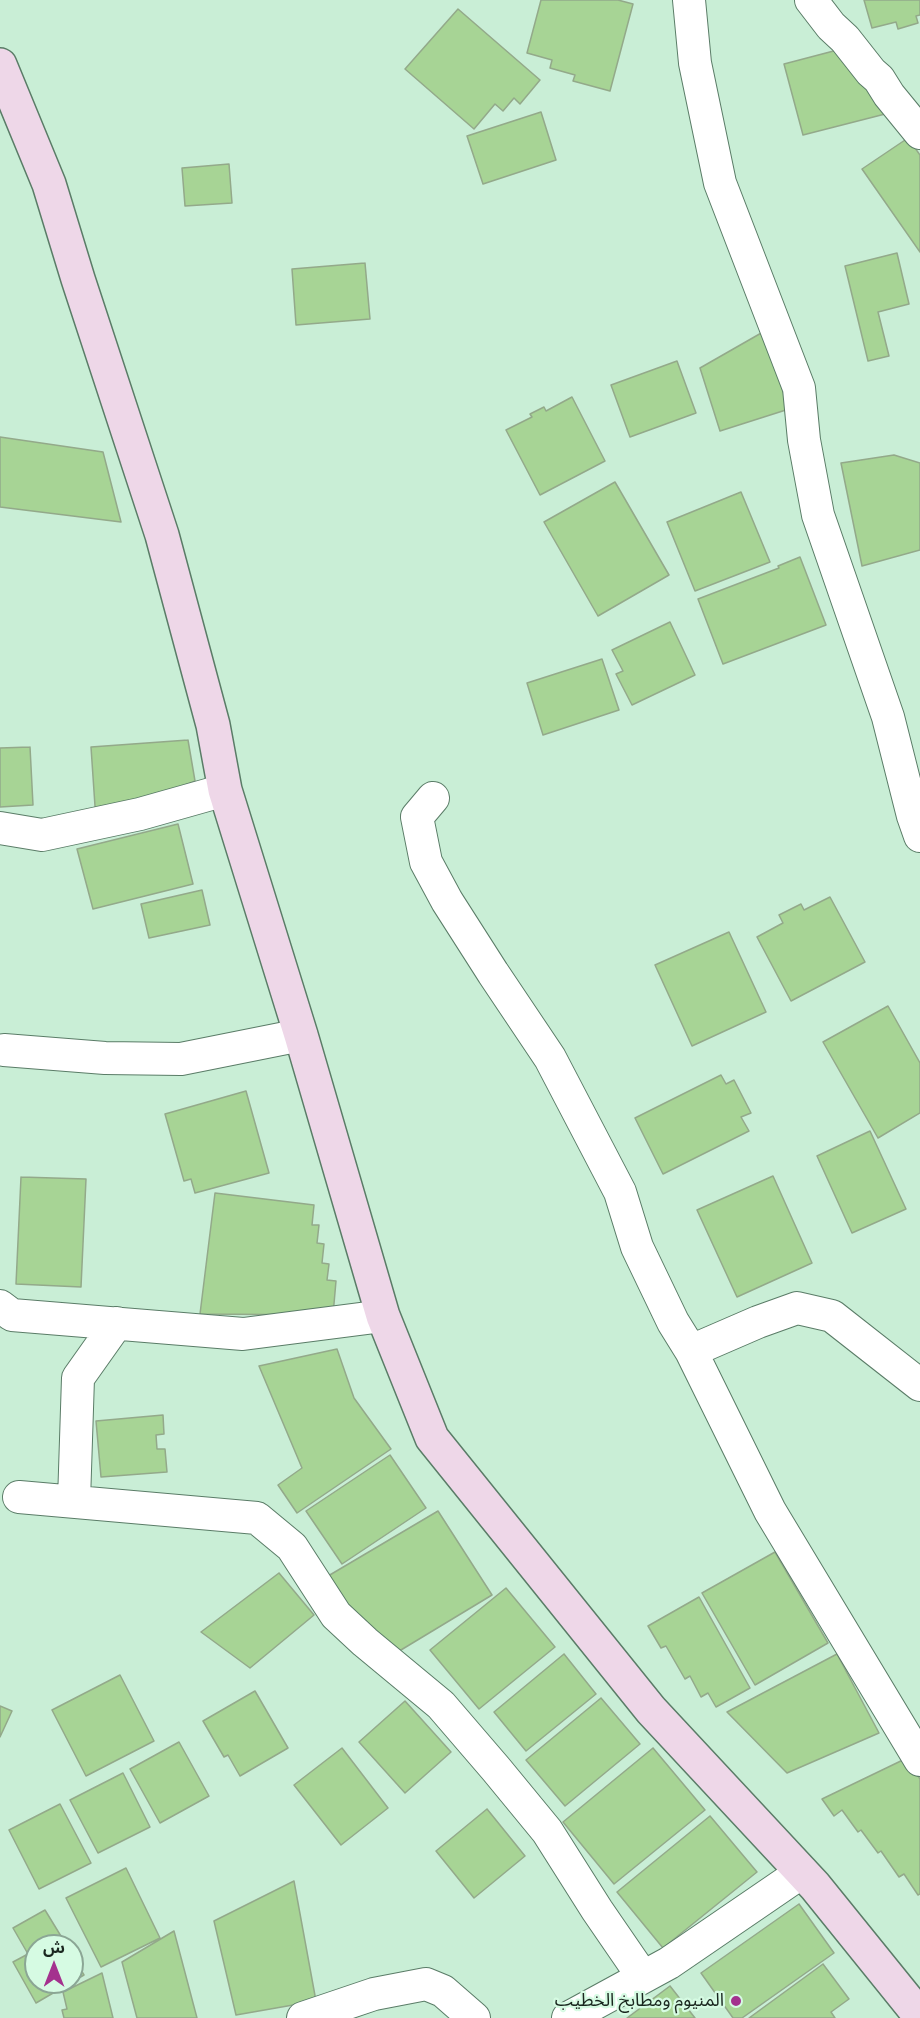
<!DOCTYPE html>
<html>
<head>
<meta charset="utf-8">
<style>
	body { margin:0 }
	#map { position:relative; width:920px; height:2018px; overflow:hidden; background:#c9eed6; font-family:Cabin,"Noto Sans Arabic",sans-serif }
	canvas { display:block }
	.north { position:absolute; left:24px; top:1934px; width:60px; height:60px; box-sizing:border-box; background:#d6fbe3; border:2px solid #8ba695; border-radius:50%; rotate:0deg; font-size:16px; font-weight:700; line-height:24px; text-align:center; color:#1a271f }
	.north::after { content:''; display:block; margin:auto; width:21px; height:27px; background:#a4328e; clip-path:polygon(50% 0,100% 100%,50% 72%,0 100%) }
</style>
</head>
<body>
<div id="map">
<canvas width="920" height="2018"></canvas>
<div class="north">ش</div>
</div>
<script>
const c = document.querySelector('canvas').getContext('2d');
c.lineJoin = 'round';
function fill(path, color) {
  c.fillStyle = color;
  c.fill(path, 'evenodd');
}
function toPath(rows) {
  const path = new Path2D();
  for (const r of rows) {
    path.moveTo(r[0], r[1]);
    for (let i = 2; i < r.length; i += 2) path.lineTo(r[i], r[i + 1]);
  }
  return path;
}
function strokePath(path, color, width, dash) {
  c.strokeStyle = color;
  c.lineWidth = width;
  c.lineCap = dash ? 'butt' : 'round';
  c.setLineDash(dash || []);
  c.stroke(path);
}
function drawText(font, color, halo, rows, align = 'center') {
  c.font = font + ' Cabin,"Noto Sans Arabic",sans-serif';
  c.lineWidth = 4.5;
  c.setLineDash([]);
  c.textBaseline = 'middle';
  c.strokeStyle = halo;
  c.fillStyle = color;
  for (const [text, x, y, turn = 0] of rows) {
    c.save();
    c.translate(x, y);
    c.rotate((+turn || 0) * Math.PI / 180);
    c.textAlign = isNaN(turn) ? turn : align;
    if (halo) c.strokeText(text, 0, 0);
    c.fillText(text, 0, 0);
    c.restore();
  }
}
const building = toPath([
	[541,0,618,0,633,4,610,91,573,81,575,75,550,68,552,60,527,53,541,0],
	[864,0,920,0,920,15,916,16,918,23,898,29,896,22,872,28,864,0],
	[458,9,540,80,520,104,514,98,503,111,495,104,474,129,405,69,458,9],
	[845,48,893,112,803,135,784,64,845,48],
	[541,112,556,160,483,184,467,136,541,112],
	[908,138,920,155,920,252,862,169,908,138],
	[229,164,232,203,185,206,182,168,229,164],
	[897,253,909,304,878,312,889,356,868,361,845,266,897,253],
	[365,263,370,319,296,325,292,269,365,263],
	[763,332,789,409,720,431,700,368,763,332],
	[677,361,696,413,630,437,611,385,677,361],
	[572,397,605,461,540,495,506,430,532,417,530,414,544,407,546,411,572,397],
	[0,437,103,452,121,522,0,507,0,437],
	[894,455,920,463,920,550,862,566,841,463,894,455],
	[615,482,669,575,598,616,544,522,615,482],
	[741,492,770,562,695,591,667,522,741,492],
	[800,557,826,625,723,664,698,599,779,568,778,566,800,557],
	[670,622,695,675,632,705,616,674,623,671,612,650,670,622],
	[602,659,619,710,543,735,527,683,602,659],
	[188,740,195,781,96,821,91,747,188,740],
	[30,747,33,805,0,807,0,748,30,747],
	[178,824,193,884,93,909,77,849,178,824],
	[202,890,210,925,149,938,141,904,202,890],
	[830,897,865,962,791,1001,757,937,783,923,779,915,801,904,804,910,830,897],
	[729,932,766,1012,692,1046,655,965,729,932],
	[888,1006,920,1063,920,1113,878,1138,823,1042,888,1006],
	[721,1075,726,1084,734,1080,751,1113,741,1117,749,1131,663,1174,635,1118,721,1075],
	[246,1091,269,1173,195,1193,191,1179,184,1181,165,1114,246,1091],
	[870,1131,906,1209,852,1233,817,1156,870,1131],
	[773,1176,812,1263,737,1297,697,1210,773,1176],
	[21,1177,86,1179,81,1287,16,1284,21,1177],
	[215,1193,314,1205,312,1225,319,1225,317,1243,324,1244,322,1263,329,1264,327,1280,336,1281,333,1315,200,1314,215,1193],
	[337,1349,354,1398,391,1449,297,1513,278,1485,302,1468,259,1366,337,1349],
	[163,1415,164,1434,156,1435,157,1449,165,1449,167,1472,101,1477,96,1421,163,1415],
	[390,1455,426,1508,342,1564,306,1511,390,1455],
	[438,1511,492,1595,391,1656,323,1579,438,1511],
	[775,1552,828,1643,755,1685,702,1593,775,1552],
	[279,1573,314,1615,250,1668,201,1632,279,1573],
	[506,1588,555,1647,479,1709,430,1650,506,1588],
	[699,1597,750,1688,716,1707,708,1693,701,1697,690,1676,685,1679,666,1646,661,1648,648,1626,699,1597],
	[564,1654,596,1694,526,1751,494,1712,564,1654],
	[837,1654,879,1733,787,1773,727,1712,837,1654],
	[120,1675,154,1741,86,1776,52,1710,120,1675],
	[255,1691,288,1748,240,1776,228,1755,224,1757,203,1721,255,1691],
	[601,1698,640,1744,565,1806,526,1760,601,1698],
	[405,1701,451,1752,405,1793,359,1742,405,1701],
	[0,1706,12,1711,0,1737,0,1706],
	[179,1742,209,1796,160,1823,130,1769,179,1742],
	[342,1748,388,1808,341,1845,294,1785,342,1748],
	[653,1748,705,1810,614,1884,563,1822,653,1748],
	[907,1758,920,1779,920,1894,918,1895,904,1874,899,1877,881,1851,878,1853,861,1830,858,1832,842,1810,834,1816,822,1799,907,1758],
	[123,1773,150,1827,98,1853,70,1800,123,1773],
	[60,1804,91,1863,39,1889,9,1830,60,1804],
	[487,1809,525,1856,474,1898,436,1851,487,1809],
	[710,1816,757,1872,663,1948,617,1892,710,1816],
	[126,1868,160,1938,101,1967,66,1898,126,1868],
	[294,1881,316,2001,236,2015,214,1921,294,1881],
	[799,1904,834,1953,742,2018,733,2018,701,1973,799,1904],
	[45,1910,67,1946,36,1946,36,1982,72,1982,72,1955,84,1975,36,2003,13,1962,28,1954,13,1928,45,1910],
	[174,1931,197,2018,137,2018,122,1962,174,1931],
	[823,1964,849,1999,831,2012,835,2018,749,2018,823,1964],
	[102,1973,113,2018,64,2018,62,2010,67,2009,63,1992,102,1973],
	[670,1986,695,2018,627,2018,670,1986]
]);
fill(building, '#a7d495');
strokePath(building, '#93a98a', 1.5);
const minor = toPath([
	[689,0,695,63,720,183,799,388,804,440,818,515,888,717,913,816,920,836],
	[811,0,831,26,845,39,871,72,879,79,889,95,920,133],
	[433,798,417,817,426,862,447,901,493,973,550,1058,620,1192,637,1247,673,1322,691,1351,770,1511,920,1760],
	[0,828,42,835,140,814,225,790],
	[4,1050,105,1058,181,1059,301,1035],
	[0,1306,12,1315,243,1334,383,1316],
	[691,1351,758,1322,797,1308,832,1316,920,1385],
	[19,1497,257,1518,292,1547,336,1615,365,1642,441,1705,496,1769,547,1831,597,1910,643,1977],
	[74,1501,78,1378,117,1323],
	[303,2018,374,1994,426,1984,443,1991,474,2018],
	[568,2018,669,1963,802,1872]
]);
const secondary = toPath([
	[0,65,49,184,78,279,162,535,213,725,225,790,301,1035,383,1316,432,1438,651,1710,815,1886,920,2016]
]);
strokePath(minor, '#5a7c67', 34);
strokePath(secondary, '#5a7c67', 36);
strokePath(minor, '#fff', 32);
strokePath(secondary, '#eed7e8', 33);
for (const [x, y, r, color] of [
	[736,2001,6,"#a4328e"]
]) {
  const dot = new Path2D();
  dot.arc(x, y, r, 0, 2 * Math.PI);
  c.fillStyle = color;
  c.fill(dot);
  strokePath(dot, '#d6fbe3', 2);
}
drawText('18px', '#1a271f', '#d6fbe3', [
	["المنيوم ومطابخ الخطيب",724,2001]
], 'right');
</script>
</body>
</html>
